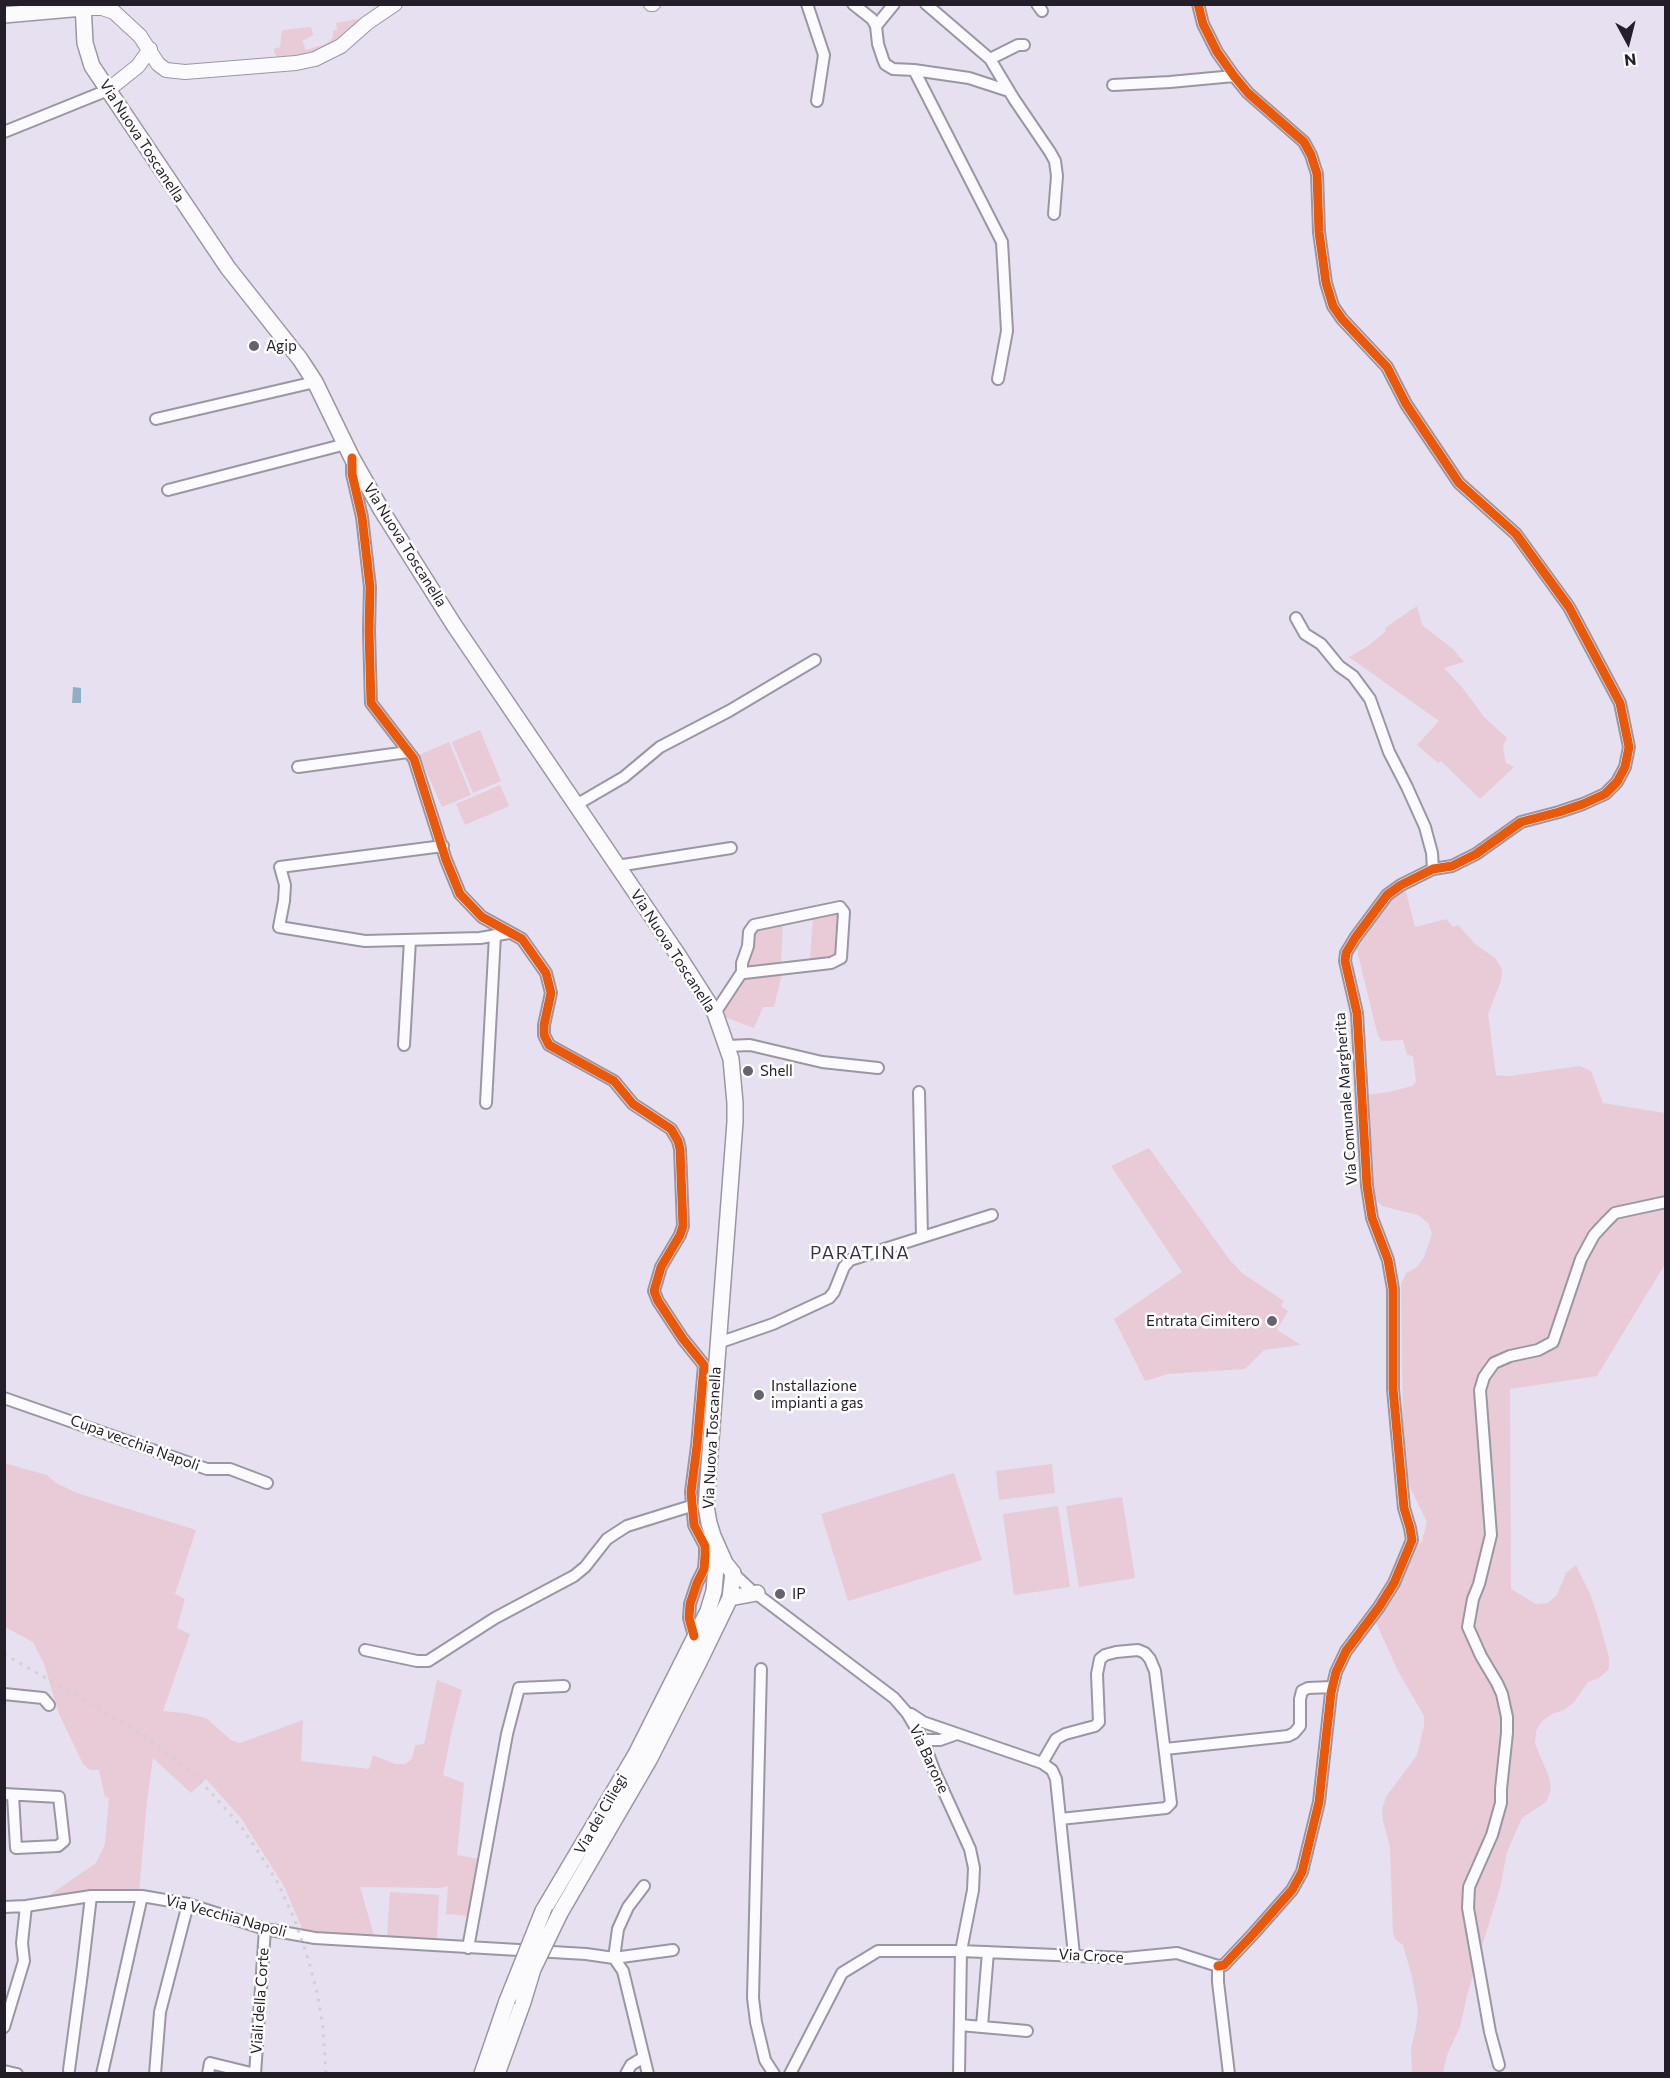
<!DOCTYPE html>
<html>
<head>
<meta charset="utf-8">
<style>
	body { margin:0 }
	#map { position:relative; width:1670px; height:2078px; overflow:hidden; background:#e6e0f1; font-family:Commissioner,sans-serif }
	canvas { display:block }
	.frame { position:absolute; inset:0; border:6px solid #231e2a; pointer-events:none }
	.north { position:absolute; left:1598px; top:12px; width:60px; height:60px; -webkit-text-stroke:4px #fff; paint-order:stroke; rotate:173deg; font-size:16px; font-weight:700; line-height:24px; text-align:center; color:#231e2a }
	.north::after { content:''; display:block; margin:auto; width:21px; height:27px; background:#231e2a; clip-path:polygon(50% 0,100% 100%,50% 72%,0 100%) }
</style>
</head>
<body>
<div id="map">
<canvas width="1670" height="2078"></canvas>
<div class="frame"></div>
<div class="north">N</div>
</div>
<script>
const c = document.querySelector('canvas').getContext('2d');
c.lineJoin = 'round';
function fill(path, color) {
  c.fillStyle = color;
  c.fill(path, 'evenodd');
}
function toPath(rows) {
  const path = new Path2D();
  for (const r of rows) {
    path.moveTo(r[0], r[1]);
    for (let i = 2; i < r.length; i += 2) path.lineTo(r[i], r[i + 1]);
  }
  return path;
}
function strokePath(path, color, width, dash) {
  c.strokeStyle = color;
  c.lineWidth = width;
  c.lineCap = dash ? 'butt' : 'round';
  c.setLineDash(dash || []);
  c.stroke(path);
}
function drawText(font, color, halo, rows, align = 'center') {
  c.font = font + ' Commissioner,sans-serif';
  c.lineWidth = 5;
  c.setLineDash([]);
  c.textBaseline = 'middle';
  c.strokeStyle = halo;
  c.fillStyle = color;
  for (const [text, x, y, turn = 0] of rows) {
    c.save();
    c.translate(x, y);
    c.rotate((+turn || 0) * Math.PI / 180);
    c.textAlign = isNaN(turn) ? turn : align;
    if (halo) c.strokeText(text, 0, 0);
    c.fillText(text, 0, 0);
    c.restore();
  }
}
fill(toPath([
	[357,19,359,22,338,43,305,57,280,61,274,52,274,49,280,47,282,30,311,27,313,35,302,41,306,50,323,45,330,41,333,37,333,31,337,30,336,23],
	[1417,606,1422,625,1453,649,1464,662,1444,668,1461,686,1484,717,1507,738,1503,746,1505,759,1506,763,1514,767,1480,799,1441,761,1438,763,1417,745,1439,721,1349,657,1368,646,1386,631,1385,628],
	[480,730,501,781,473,793,452,742],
	[449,742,471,795,442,807,419,755],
	[500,785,509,806,465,825,456,804],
	[1405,888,1415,927,1446,919,1453,927,1458,925,1475,944,1495,958,1502,969,1501,981,1488,1014,1496,1075,1510,1076,1580,1066,1591,1071,1603,1103,1665,1113,1665,1264,1597,1376,1510,1389,1511,1589,1536,1604,1548,1603,1557,1595,1566,1573,1576,1565,1590,1594,1598,1617,1609,1657,1609,1669,1599,1678,1588,1682,1574,1702,1564,1710,1552,1714,1542,1721,1536,1731,1535,1744,1549,1777,1551,1790,1546,1802,1522,1818,1507,1852,1500,1888,1467,1995,1460,2027,1447,2055,1443,2073,1412,2073,1411,2048,1416,2028,1418,2010,1412,1977,1403,1945,1396,1940,1393,1934,1390,1847,1383,1821,1382,1809,1386,1797,1417,1755,1424,1726,1424,1716,1398,1671,1374,1618,1397,1586,1414,1549,1422,1541,1427,1522,1409,1485,1403,1441,1401,1284,1406,1273,1417,1267,1424,1257,1432,1234,1428,1223,1418,1215,1382,1206,1373,1197,1364,1095,1389,1092,1412,1086,1416,1082,1413,1056,1407,1055,1403,1040,1382,1041,1378,1036,1356,946,1359,936,1394,895],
	[840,912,837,956,810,959,813,916],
	[783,923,781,962,744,966,754,929],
	[782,974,774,1007,763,1007,754,1028,725,1017,722,1011,728,1005,742,978],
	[1149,1148,1229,1259,1242,1273,1284,1301,1281,1306,1288,1311,1277,1330,1301,1345,1264,1350,1245,1369,1168,1374,1145,1381,1114,1319,1182,1272,1111,1166],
	[4,1463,47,1475,56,1483,77,1493,196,1530,175,1594,185,1599,177,1628,190,1634,163,1711,184,1713,206,1718,231,1740,240,1743,303,1720,301,1761,369,1769,373,1755,395,1764,405,1764,412,1759,415,1745,424,1744,437,1680,462,1690,451,1734,443,1775,464,1783,457,1855,480,1859,470,1916,446,1914,448,1886,440,1888,360,1887,375,1939,304,1933,284,1886,241,1818,206,1779,191,1793,153,1758,147,1801,139,1893,51,1898,51,1894,96,1863,105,1844,109,1798,105,1797,99,1770,90,1770,83,1764,59,1714,44,1664,33,1642,5,1627],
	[1052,1464,1055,1493,999,1500,996,1471],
	[954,1473,982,1560,848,1601,821,1514],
	[1122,1497,1135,1578,1079,1587,1066,1506],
	[1058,1506,1070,1587,1014,1595,1003,1514],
	[390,1892,439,1895,437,1938,387,1936]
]), '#e8cbd6');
fill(toPath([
	[73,687,81,688,81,703,72,703]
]), '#90aec6');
const minor = toPath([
	[807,4,824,55,817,101],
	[853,4,872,19,876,26,878,44,883,59,885,64,893,69,914,70,969,78,1009,91],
	[926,4,990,59,1018,45,1024,45],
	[1037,4,1042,11],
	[1198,4,1203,24,1217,52,1234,76,1248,93,1304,142,1311,155,1317,174,1319,232,1326,283,1333,306,1342,319,1387,367,1406,404,1459,483,1516,534,1569,607,1620,703,1629,747,1625,767,1617,782,1605,794,1583,804,1559,812,1521,822,1476,854,1452,866,1433,869,1401,885,1387,895,1355,938,1346,953,1345,961,1357,1013,1367,1186,1372,1218,1388,1260,1393,1289,1393,1389,1404,1508,1410,1528,1412,1540,1394,1583,1379,1607,1346,1651,1336,1672,1331,1693,1319,1802,1302,1872,1292,1890,1254,1933,1224,1965,1218,1966],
	[876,26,894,4],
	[990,59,1014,99,1050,152,1055,161,1057,176,1054,214],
	[914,70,1002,242,1007,331,998,379],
	[1113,85,1170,82,1234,76],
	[4,132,108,90],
	[156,419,315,382],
	[352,458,352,474,362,517,370,587,369,631,371,703,414,759,446,860,460,894,482,917,522,939,546,973,551,993,544,1025,544,1035,549,1045,614,1081,633,1104,671,1129,678,1141,680,1149,683,1226,680,1235,661,1267,654,1291,658,1301,683,1339,704,1365,697,1446,691,1492,694,1525,705,1546,705,1556,704,1569,697,1583,690,1604,689,1618,694,1636],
	[168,490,346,444],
	[1296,618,1305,634,1321,644,1339,666,1353,676,1370,699,1389,752,1407,787,1425,827,1432,853,1433,869],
	[298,767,408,752],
	[576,805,624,777,660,747,729,711,815,660],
	[443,846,280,867,285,885,284,901,279,927,365,941,480,938,509,933],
	[617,866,731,848],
	[840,907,844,912,841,958,831,963,744,973,742,972,742,963,748,946,749,932,754,925,840,907],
	[715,1013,742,972],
	[404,1045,410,940],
	[727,1046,750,1045,822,1062,878,1068],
	[919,1092,922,1237],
	[486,1103,495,935],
	[718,1343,773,1324,829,1298,834,1292,844,1267,850,1260,992,1215],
	[4,1398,207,1469,230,1469,267,1483],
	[733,1573,750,1589,894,1698,907,1713,923,1740,934,1770,970,1849,974,1868,973,1890,961,1951,959,2074],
	[365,1650,417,1661,428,1661,495,1618,574,1576,585,1567,607,1539,627,1526,691,1506],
	[761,1669,753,1998,756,2022,765,2060,774,2074],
	[4,1694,43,1698,49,1705],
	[911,1714,923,1722,1042,1763,1052,1770,1056,1779,1074,1955],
	[923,1740,940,1740,957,1734],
	[1165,1749,1288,1736,1294,1733,1300,1726,1300,1699,1302,1691,1308,1688,1332,1687],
	[1042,1763,1056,1739,1065,1734,1095,1726,1099,1722,1097,1674,1100,1659,1105,1655,1116,1652,1138,1650,1145,1653,1150,1659,1155,1671,1171,1803,1166,1808,1060,1819],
	[4,1794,59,1797,64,1841,58,1846,16,1848,13,1795],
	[644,1886,628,1907,618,1929,614,1958,623,1971,648,2074],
	[4,1907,26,1906,91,1896,142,1896,188,1904,265,1929,315,1938,586,1954,614,1958,673,1950],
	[468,1948,507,1734,519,1688,564,1686],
	[1218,1966,1218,1982,1229,2074],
	[960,2025,1027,2031],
	[982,2026,988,1952],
	[4,2027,24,1961,22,1943,26,1906],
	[1499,2065,1490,2032,1468,1908,1469,1887,1492,1835,1501,1803,1501,1789,1507,1733,1507,1717,1502,1694,1497,1683,1481,1656,1468,1627,1473,1599,1479,1584,1491,1535,1480,1390,1484,1377,1494,1363,1510,1356,1538,1350,1553,1342,1581,1259,1594,1235,1606,1222,1615,1213,1666,1202],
	[69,2070,82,1973,91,1896],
	[4,2071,17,2074],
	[102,2074,142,1896],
	[155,2074,160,2012,188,1904],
	[208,2074,210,2063,255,2074,265,1929],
	[626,2074,631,2065,644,2057],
	[790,2074,842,1973,878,1951,961,1951,1126,1958,1177,1953,1218,1966]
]);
const tertiary = toPath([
	[651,4,653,4],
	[83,8,102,8,114,12,140,36,158,64,166,70,185,72,296,63,315,59,341,46,367,23,395,4],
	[108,90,138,66,150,49]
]);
const secondary = toPath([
	[83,4,85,43,92,66,228,268,300,359,315,382,352,458,382,511,454,625,678,955,715,1013,731,1059,735,1103,735,1122,706,1506,709,1523,713,1536,725,1563,733,1573],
	[4,15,83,8],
	[730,1598,757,1593],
	[543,1911,636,1754,708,1611,714,1591,716,1567,715,1548],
	[560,1913,649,1760,699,1662,730,1598,733,1573],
	[482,2074,507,2001],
	[497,2074,523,2002]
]);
strokePath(minor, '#9b96a3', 14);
strokePath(tertiary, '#9b96a3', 16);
strokePath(secondary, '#9b96a3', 18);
strokePath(minor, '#fbfafd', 10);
strokePath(tertiary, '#fbfafd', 14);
strokePath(secondary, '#fbfafd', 15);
strokePath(toPath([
	[4,1654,144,1735,196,1776,240,1825,259,1853,278,1883,294,1918,307,1955,317,1992,323,2027,326,2074]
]), '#d2d0d5', 3, [3, 6]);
const secondaryBridge = toPath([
	[507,2001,543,1911],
	[523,2002,533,1969,560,1913]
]);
strokePath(secondaryBridge, '#9b96a3', 18, []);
strokePath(secondaryBridge, '#fbfafd', 15);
strokePath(toPath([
	[1198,4,1203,24,1217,52,1234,76,1248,93,1304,142,1311,155,1317,174,1319,232,1326,283,1333,306,1342,319,1387,367,1406,404,1459,483,1516,534,1569,607,1620,703,1629,747,1625,767,1617,782,1605,794,1583,804,1559,812,1521,822,1476,854,1452,866,1433,869,1401,885,1387,895,1355,938,1346,953,1345,961,1357,1013,1367,1186,1372,1218,1388,1260,1393,1289,1393,1389,1404,1508,1410,1528,1412,1540,1394,1583,1379,1607,1346,1651,1336,1672,1331,1693,1319,1802,1302,1872,1292,1890,1254,1933,1224,1965,1218,1966],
	[352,458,352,474,362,517,370,587,369,631,371,703,414,759,446,860,460,894,482,917,522,939,546,973,551,993,544,1025,544,1035,549,1045,614,1081,633,1104,671,1129,678,1141,680,1149,683,1226,680,1235,661,1267,654,1291,658,1301,683,1339,704,1365,697,1446,691,1492,694,1525,705,1546,705,1556,704,1569,697,1583,690,1604,689,1618,694,1636]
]), '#e8590c', 9);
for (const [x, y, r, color] of [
	[254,346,6,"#676270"],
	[748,1071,6,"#676270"],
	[1272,1321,6,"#676270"],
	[759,1395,6,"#676270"],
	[780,1594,6,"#676270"]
]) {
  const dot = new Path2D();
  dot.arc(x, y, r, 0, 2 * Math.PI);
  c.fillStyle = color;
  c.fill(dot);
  strokePath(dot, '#fff', 2);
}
drawText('15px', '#231e2a', '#fff', [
	["Via Nuova Toscanella",142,141,57],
	["Via Nuova Toscanella",405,545,58],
	["Via Nuova Toscanella",673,951,57],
	["Via Comunale Margherita",1346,1099,-94],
	["Via Nuova Toscanella",712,1438,-87],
	["Cupa vecchia Napoli",135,1443,20],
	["Via Barone",929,1759,65],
	["Via dei Ciliegi",601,1814,-60],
	["Via Vecchia Napoli",226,1916,15],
	["Via Croce",1091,1956,3],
	["Viali della Corte",260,2001,-86]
]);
drawText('15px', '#231e2a', '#fff', [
	["Agip",266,346],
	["Shell",760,1071],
	["Entrata Cimitero",1260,1321,"right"],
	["Installazione",771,1386],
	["impianti a gas",771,1403],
	["IP",792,1594]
], 'left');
c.letterSpacing = '1.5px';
drawText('18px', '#3b304a', '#fff', [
	["PARATINA",860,1253]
]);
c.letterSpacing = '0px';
</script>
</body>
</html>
